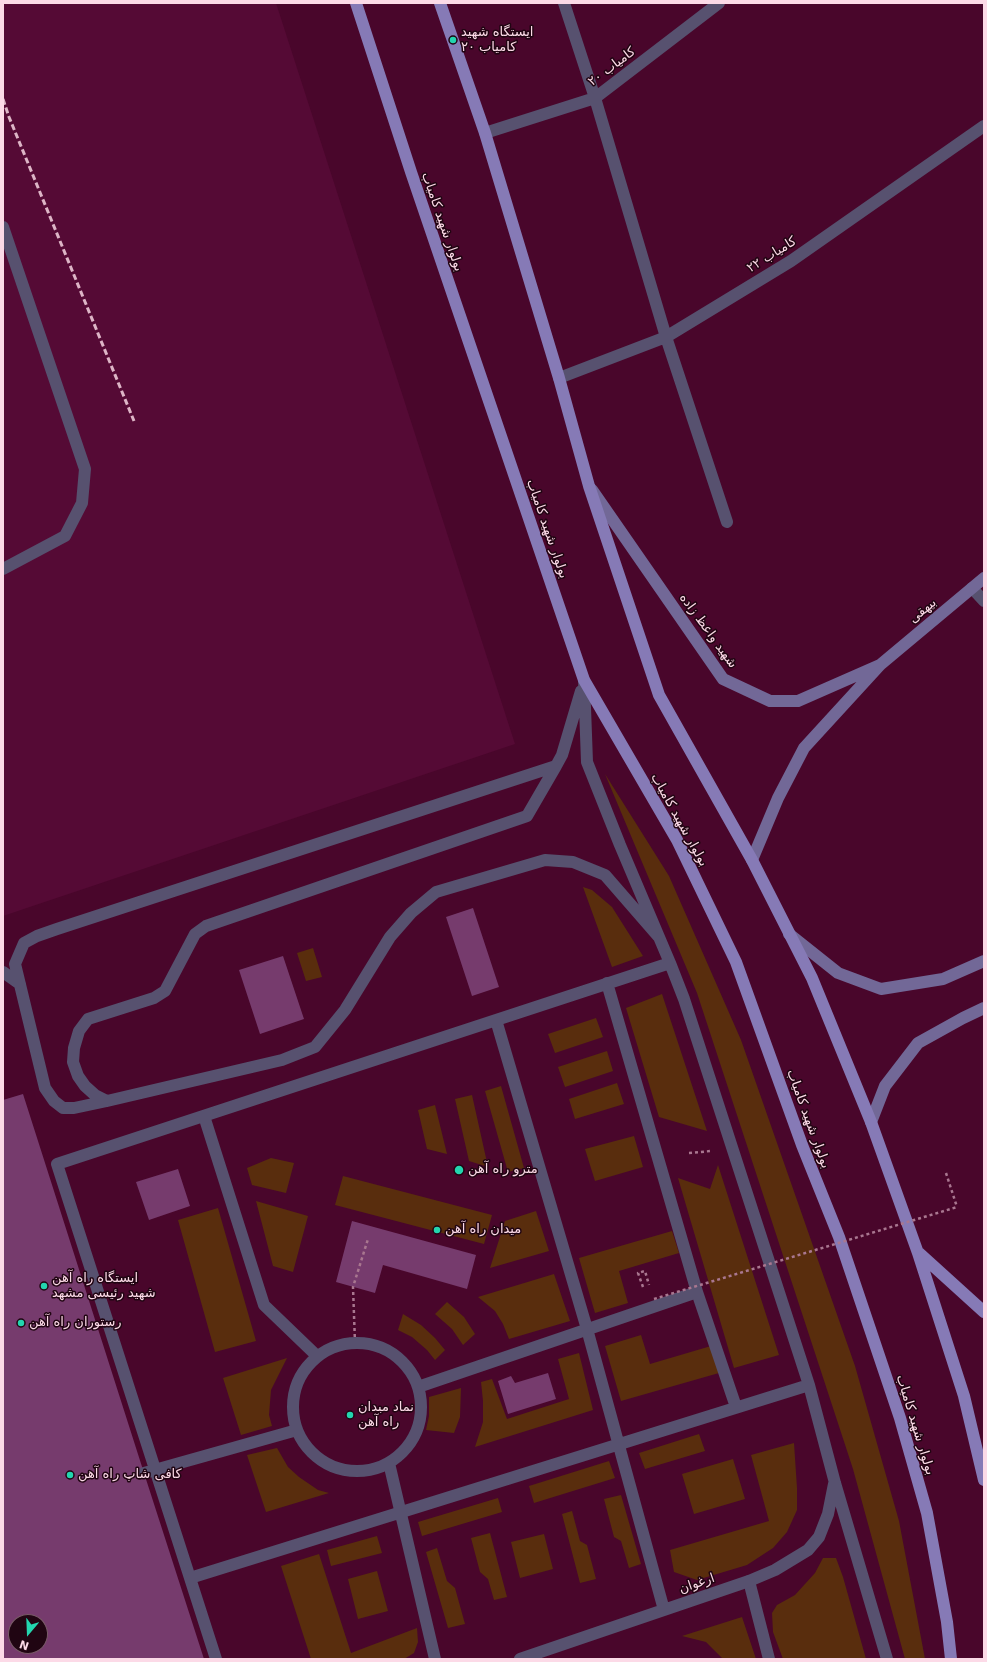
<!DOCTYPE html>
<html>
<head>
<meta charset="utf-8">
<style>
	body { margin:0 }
	#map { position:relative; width:987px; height:1662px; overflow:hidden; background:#49062b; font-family:"DejaVu Sans",sans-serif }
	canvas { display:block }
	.frame { position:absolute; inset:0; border:4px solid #fcdae7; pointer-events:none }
	.north { position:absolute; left:8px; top:1614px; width:40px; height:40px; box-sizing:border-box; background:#200512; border:1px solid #785a67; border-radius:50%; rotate:199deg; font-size:11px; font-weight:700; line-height:16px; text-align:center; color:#fcdae7 }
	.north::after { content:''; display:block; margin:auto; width:14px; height:18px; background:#23d5af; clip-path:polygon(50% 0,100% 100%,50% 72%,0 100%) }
</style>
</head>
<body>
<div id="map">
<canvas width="987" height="1662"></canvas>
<div class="frame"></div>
<div class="north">N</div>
</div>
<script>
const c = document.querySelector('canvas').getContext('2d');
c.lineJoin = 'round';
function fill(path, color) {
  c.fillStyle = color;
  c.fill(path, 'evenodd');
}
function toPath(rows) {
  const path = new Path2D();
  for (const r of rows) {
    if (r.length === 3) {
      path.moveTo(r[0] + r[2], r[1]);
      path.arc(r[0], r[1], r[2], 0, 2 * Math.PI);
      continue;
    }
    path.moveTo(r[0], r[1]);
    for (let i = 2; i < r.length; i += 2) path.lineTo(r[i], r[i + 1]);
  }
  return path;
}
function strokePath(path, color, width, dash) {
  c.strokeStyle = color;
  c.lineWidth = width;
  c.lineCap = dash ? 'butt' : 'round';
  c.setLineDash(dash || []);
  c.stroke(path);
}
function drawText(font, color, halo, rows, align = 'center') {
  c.font = font + ' "DejaVu Sans",Vazirmatn,sans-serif';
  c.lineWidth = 3;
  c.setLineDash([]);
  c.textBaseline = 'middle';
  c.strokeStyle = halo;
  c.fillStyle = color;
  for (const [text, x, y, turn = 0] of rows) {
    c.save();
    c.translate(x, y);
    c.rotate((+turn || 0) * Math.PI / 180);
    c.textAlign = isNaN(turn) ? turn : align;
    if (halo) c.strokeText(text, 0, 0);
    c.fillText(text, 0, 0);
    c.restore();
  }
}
fill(toPath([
	[3,3,276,3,515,744,3,916]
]), '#550a35');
fill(toPath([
	[605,774,669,876,741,1040,855,1366,899,1521,925,1659,905,1659,853,1469,697,993],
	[583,887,592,890,612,907,643,956,612,967],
	[313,948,322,977,306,981,297,953],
	[662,994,707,1131,659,1117,626,1008],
	[596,1018,603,1037,555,1053,548,1034],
	[607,1051,613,1071,565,1087,558,1067],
	[617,1083,624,1104,575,1119,569,1099],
	[501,1086,524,1168,508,1172,485,1091],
	[472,1095,488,1167,469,1161,455,1099],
	[435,1105,447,1154,427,1149,418,1110],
	[634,1136,643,1167,595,1181,585,1149],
	[271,1158,294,1163,286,1193,252,1185,247,1168],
	[718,1165,779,1355,734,1368,678,1178,710,1189],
	[343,1176,492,1215,484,1244,335,1205],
	[256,1201,308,1216,293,1272,273,1266],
	[218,1208,256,1341,215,1352,178,1220],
	[536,1211,549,1251,490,1268,505,1221],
	[672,1231,679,1253,619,1271,628,1303,595,1313,579,1258],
	[554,1274,570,1321,509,1339,503,1324,495,1311,478,1297],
	[447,1302,464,1317,475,1334,463,1345,452,1329,435,1314],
	[403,1314,421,1325,435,1338,445,1350,435,1360,427,1350,412,1337,398,1330],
	[641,1335,650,1364,711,1346,719,1373,621,1401,605,1346],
	[579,1353,593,1410,475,1447,483,1422,483,1401,481,1382,492,1379,507,1419,569,1399,558,1359],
	[287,1358,271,1390,269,1415,272,1426,241,1435,223,1378],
	[461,1388,460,1417,454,1433,426,1430,429,1416,429,1397],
	[699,1434,705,1451,645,1469,639,1453],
	[794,1443,797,1488,797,1510,787,1532,773,1548,747,1565,697,1580,674,1572,670,1550,769,1521,751,1455],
	[277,1448,288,1467,299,1477,318,1490,329,1493,266,1512,247,1455],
	[733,1459,745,1499,694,1514,682,1474],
	[609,1461,615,1478,534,1503,529,1486],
	[621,1495,641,1564,629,1568,621,1541,614,1537,604,1499],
	[498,1498,502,1512,422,1536,418,1522],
	[572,1511,580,1541,587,1545,596,1579,580,1583,562,1514],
	[490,1533,507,1597,494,1600,488,1579,480,1572,471,1538],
	[544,1534,553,1569,520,1578,511,1542],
	[377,1536,382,1553,331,1566,327,1550],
	[437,1548,447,1581,455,1588,465,1624,448,1628,426,1552],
	[319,1554,351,1653,417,1628,418,1642,414,1653,404,1659,311,1659,281,1566],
	[823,1558,836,1558,843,1577,866,1659,783,1659,773,1632,772,1613,777,1605,795,1595,815,1573],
	[377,1571,388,1611,358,1619,348,1579],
	[742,1617,756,1659,723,1659,706,1642,682,1636]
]), '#592d0d');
fill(toPath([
	[473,908,499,987,472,996,446,917],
	[283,956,304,1019,260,1034,239,970],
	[23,1094,144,1473,204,1659,3,1659,3,1100],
	[16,1622,40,1622,40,1646,16,1646],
	[178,1169,190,1206,149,1220,136,1182],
	[352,1221,476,1255,467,1289,383,1265,375,1293,336,1282],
	[548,1373,556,1399,508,1414,498,1381,511,1376,515,1383]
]), '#763b6d');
strokePath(toPath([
	[689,1153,711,1151],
	[946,1173,957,1207],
	[643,1287,638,1273,645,1271,649,1285],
	[355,1343,353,1287,368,1239]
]), '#a97790', 2.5, [3, 3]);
strokePath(toPath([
	[749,1581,769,1659]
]), '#57516f', 12);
strokePath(toPath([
	[564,3,595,98,666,337,727,522],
	[485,133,595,98,719,3],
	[3,227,85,469,82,503,65,536,3,569],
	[559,378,666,337,791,261,984,126],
	[972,588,984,601],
	[584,680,587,762,620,845,670,963,684,999,809,1385,835,1483,887,1659],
	[556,766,527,816,206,926,195,934,165,991,154,998,88,1019,79,1031,74,1048,73,1062,78,1076,85,1086,95,1095,107,1101,282,1060,315,1047,345,1010,390,937,411,913,436,892,545,860,573,862,605,875,658,936],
	[3,972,20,984],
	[607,983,697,1292,736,1407],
	[496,1020,587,1329,664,1610],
	[107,1101,74,1108,63,1108,54,1101,45,1088,15,964,24,943,37,936,57,929,556,766,562,755,581,691],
	[204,1116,264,1305,317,1356],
	[357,1407,64],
	[418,1387,697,1292],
	[389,1463,435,1659],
	[144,1473,297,1430],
	[190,1578,809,1385],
	[216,1659,57,1164,670,963],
	[520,1659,749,1581,775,1570,808,1550,819,1537,828,1514,834,1484]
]), '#57516f', 12);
strokePath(toPath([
	[592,490,723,679,770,701,798,701,880,665],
	[752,860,778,798,804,748,880,665,984,578],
	[789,934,838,973,881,989,943,979,984,961],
	[871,1122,885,1086,918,1043,963,1018,984,1008]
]), '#726897', 12);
strokePath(toPath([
	[356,3,411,172,584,680,677,840,736,962,802,1145,839,1237,900,1418,927,1513,947,1622,951,1659],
	[440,3,485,133,559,378,589,486,659,695,752,860,812,978,871,1122,918,1253,964,1396,984,1480],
	[919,1253,984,1312]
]), '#867ab6', 12);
strokePath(toPath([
	[3,99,9,117,134,421]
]), '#ddb5c6', 3, [6, 3]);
strokePath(toPath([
	[654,1299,957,1207]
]), '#a97790', 2.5, [3, 3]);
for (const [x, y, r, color] of [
	[453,40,4,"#23d5af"],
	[459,1170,5,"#23d5af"],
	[437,1230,4,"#23d5af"],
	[44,1286,4,"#23d5af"],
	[21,1323,4,"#23d5af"],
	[350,1415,4,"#23d5af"],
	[70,1475,4,"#23d5af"]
]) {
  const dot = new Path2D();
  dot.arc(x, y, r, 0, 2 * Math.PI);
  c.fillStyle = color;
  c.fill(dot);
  strokePath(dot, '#200512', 1.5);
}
drawText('13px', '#fcdae7', '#200512', [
	["ایستگاه شهید",461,33],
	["کامیاب ۲۰",461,48],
	["مترو راه آهن",468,1170],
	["میدان راه آهن",445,1230],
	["ایستگاه راه آهن",52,1279],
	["شهید رئیسی مشهد",52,1294],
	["رستوران راه آهن",29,1323],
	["نماد میدان",358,1408],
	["راه آهن",358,1423],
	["کافی شاپ راه آهن",78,1475]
], 'left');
drawText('13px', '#fcdae7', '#200512', [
	["کامیاب ۲۰",612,67,-37],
	["بولوار شهید کامیاب",442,222,71],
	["کامیاب ۲۲",772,255,-32],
	["بولوار شهید کامیاب",547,529,71],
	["بیهقی",923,611,-40],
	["شهید واعظ زاده",708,631,54],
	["بولوار شهید کامیاب",679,820,61],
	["بولوار شهید کامیاب",808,1119,70],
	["بولوار شهید کامیاب",915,1425,73],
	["ارغوان",697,1584,-19]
]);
</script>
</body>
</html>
